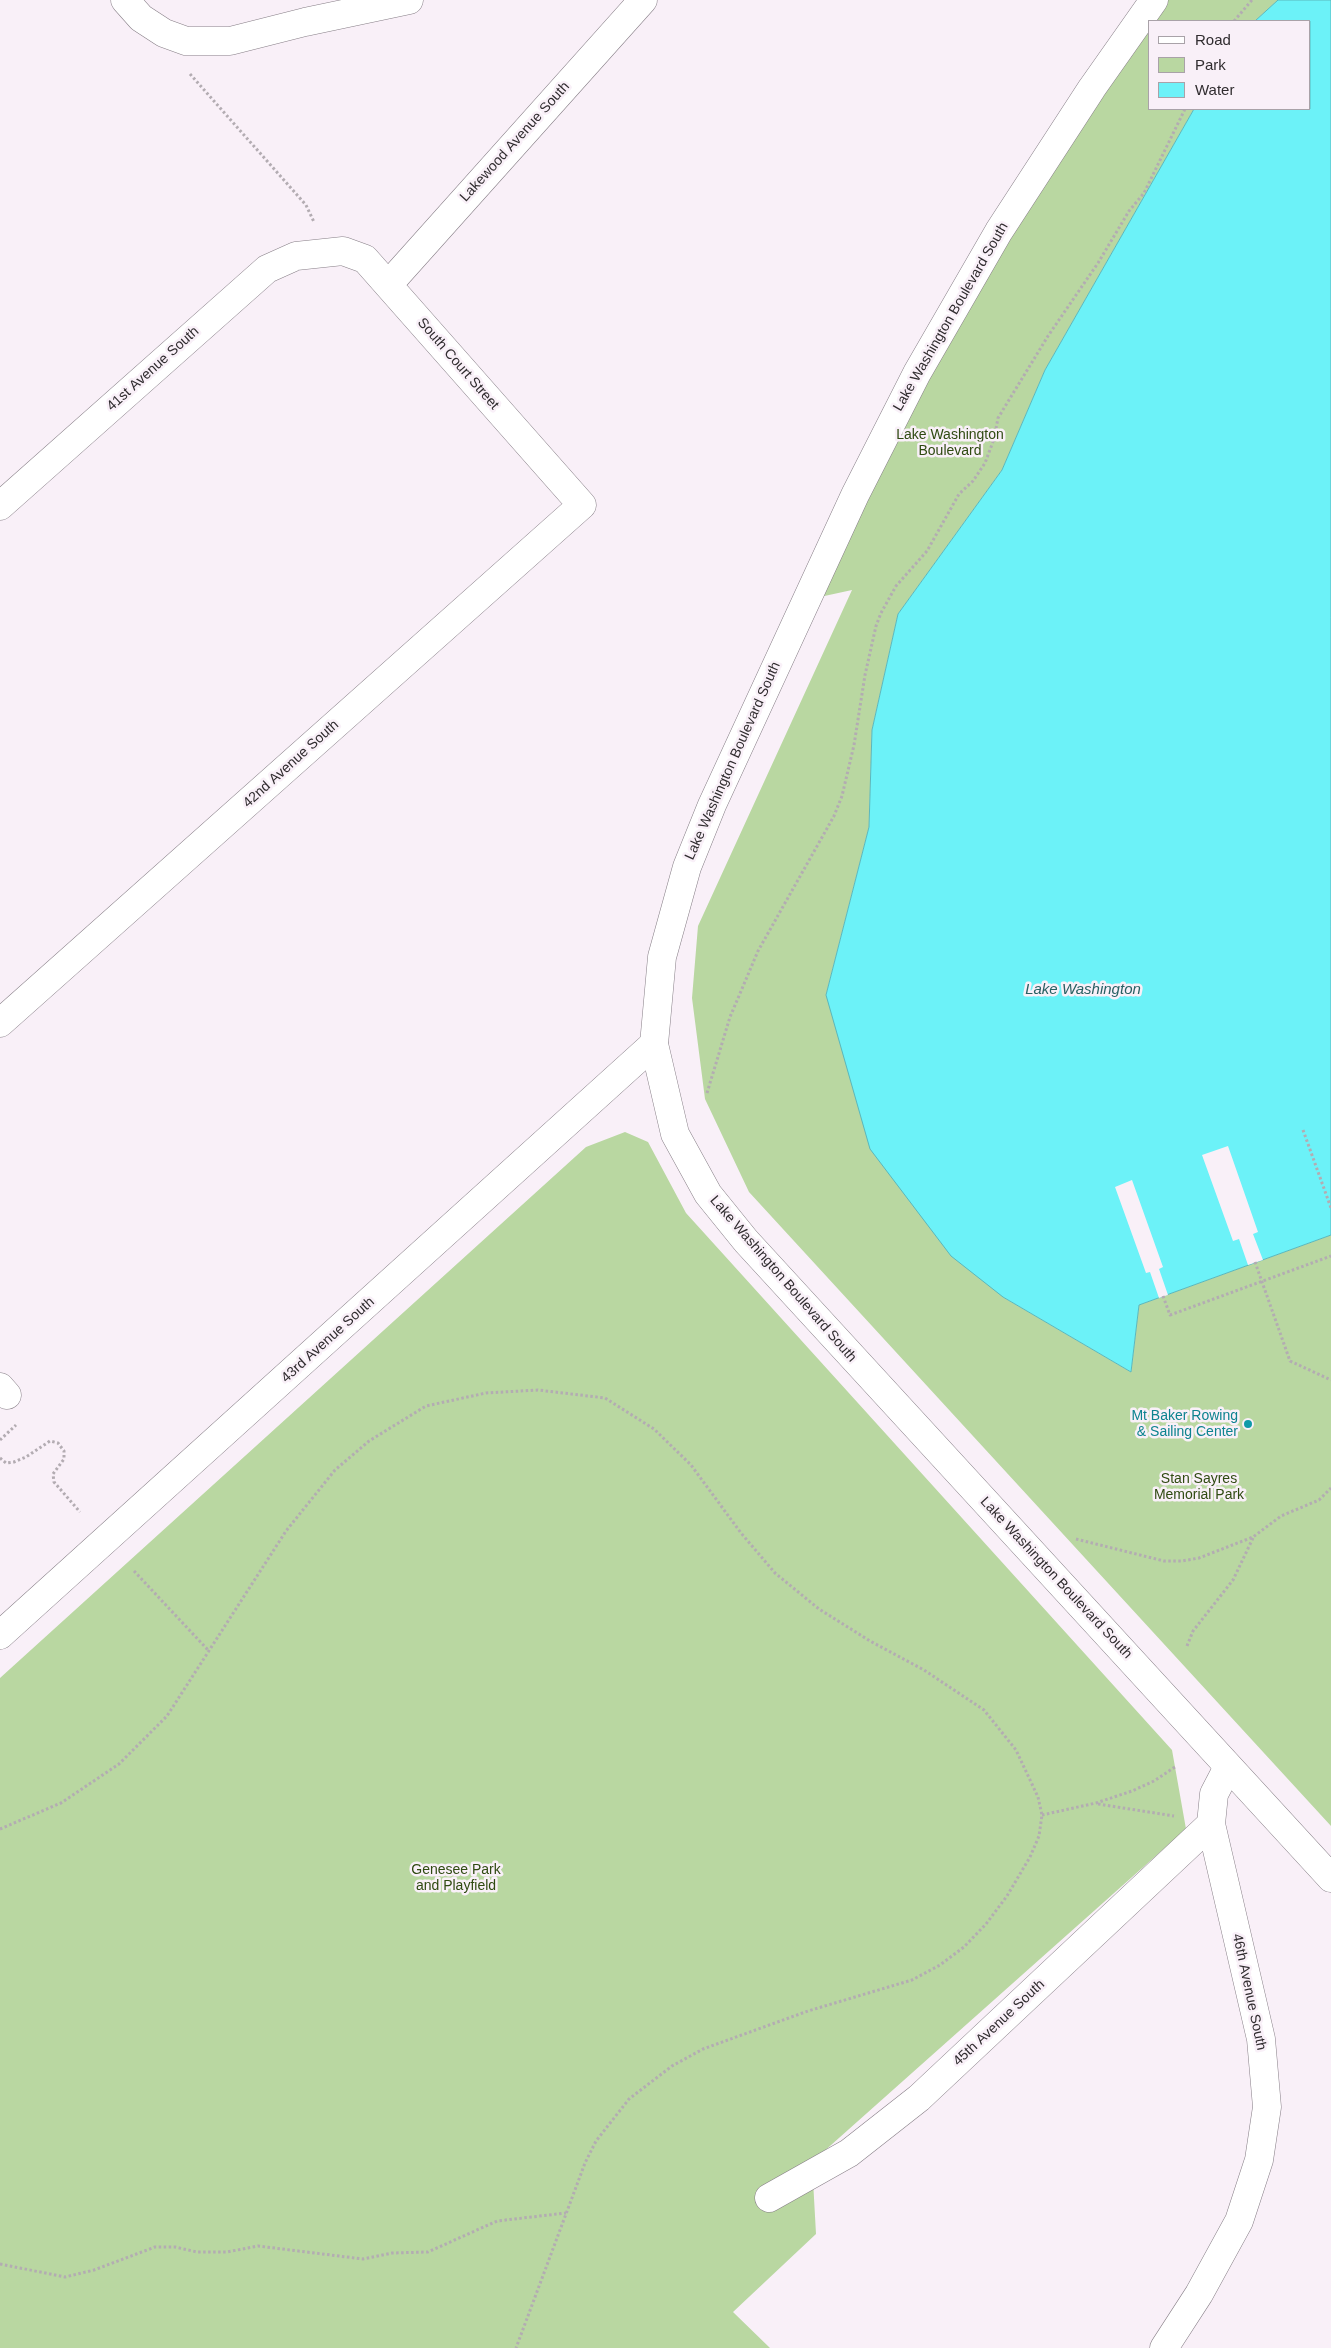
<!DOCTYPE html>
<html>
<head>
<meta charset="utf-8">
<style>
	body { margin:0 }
	#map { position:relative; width:1331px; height:2348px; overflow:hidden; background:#f9f0f8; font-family:Helvetica,sans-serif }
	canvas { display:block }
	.legend { position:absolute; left:1148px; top:20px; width:162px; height:90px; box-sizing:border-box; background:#f9f0f8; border:1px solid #a9a2a8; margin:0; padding:6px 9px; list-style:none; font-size:15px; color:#302c2f }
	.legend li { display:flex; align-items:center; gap:10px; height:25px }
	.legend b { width:25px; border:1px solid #a9a2a8 }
</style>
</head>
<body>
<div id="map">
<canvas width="1331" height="2348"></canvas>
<ul class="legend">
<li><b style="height:6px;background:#fff"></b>Road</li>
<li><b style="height:14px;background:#b9d7a1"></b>Park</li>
<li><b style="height:14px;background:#6cf2f8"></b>Water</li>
</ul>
</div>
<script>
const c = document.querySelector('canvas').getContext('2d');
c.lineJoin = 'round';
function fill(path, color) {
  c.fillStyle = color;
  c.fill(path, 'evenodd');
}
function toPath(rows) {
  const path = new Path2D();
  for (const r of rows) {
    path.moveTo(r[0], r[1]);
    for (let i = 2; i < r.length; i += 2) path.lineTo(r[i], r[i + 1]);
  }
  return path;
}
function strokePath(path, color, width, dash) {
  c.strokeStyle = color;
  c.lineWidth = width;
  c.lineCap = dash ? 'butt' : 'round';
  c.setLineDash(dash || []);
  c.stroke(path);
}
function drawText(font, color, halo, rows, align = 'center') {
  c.font = font + ' Helvetica,sans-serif';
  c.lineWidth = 5;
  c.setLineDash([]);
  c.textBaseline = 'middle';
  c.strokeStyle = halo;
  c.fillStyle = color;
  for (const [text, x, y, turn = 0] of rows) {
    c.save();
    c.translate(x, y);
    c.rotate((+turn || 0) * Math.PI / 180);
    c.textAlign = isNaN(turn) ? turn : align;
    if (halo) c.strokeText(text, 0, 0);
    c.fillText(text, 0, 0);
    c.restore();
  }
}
fill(toPath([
	[1154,0,1278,0,1255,21,1150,21,1150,109,1194,109,1045,370,1002,470,898,614,872,730,869,827,826,995,1003,1297,1131,1372,1139,1305,1331,1235,1331,1826,749,1192,705,1099,692,998,698,926,852,590,806,600,855,495],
	[625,1132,648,1142,686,1213,1172,1750,1186,1829,812,2162,816,2234,733,2312,770,2348,0,2348,0,1678,586,1147]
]), '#b9d7a1');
const water = toPath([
	[1278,0,1331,0,1331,1235,1139,1305,1131,1372,1003,1297,951,1256,870,1149,826,995,869,827,872,730,898,614,1002,470,1045,370,1194,109,1310,109,1310,21,1255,21,1278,0]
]);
fill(water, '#6cf2f8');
strokePath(water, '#5ab7bc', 1);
fill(toPath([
	[1228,1146,1258,1232,1253,1234,1263,1260,1248,1265,1239,1239,1233,1241,1202,1155],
	[1132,1180,1163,1267,1159,1269,1168,1295,1159,1298,1150,1272,1146,1273,1115,1187]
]), '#f9f0f8');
const minor = toPath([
	[125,0,141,18,164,33,186,41,230,41,305,22,409,0],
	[388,285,643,0],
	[0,506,267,269,296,256,343,251,365,259,582,505,0,1023],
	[0,1387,7,1395],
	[0,1635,654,1044],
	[769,2198,849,2153,919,2098,1211,1824],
	[1164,2348,1199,2294,1239,2221,1259,2160,1267,2107,1261,2039,1211,1824,1214,1794,1228,1767]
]);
const secondary = toPath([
	[1154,0,1092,88,999,231,917,373,855,495,712,805,687,867,662,957,654,1044,675,1134,708,1194,746,1241,1331,1878]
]);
strokePath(minor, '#867e86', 29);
strokePath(secondary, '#867e86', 29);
strokePath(toPath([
	[1234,21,1252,0],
	[190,74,306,205,314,222],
	[707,1093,730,1017,758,951,834,816,842,796,854,745,865,675,876,626,881,613,896,586,927,551,959,494,973,481,985,463,994,439,998,418,1048,336,1098,263,1129,211,1144,193,1185,109],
	[1303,1130,1331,1208],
	[1255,1262,1290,1361,1331,1380],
	[1163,1296,1170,1315,1331,1256],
	[0,1440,16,1425],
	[0,1458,6,1463,14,1462,26,1457,50,1441,58,1443,64,1451,64,1459,53,1474,54,1482,80,1512],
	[1076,1539,1164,1561,1182,1561,1199,1558,1253,1537,1281,1516,1319,1500,1331,1488],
	[134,1571,208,1650],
	[1187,1646,1193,1631,1233,1580,1253,1538],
	[1098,1804,1174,1816],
	[1042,1815,1096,1803,1132,1791,1154,1781,1175,1767],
	[0,1829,61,1803,119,1764,167,1716,286,1531,335,1470,369,1441,426,1406,486,1393,538,1390,605,1398,654,1429,691,1465,741,1533,775,1573,819,1609,870,1641,924,1670,984,1710,1016,1750,1038,1797,1042,1815,1039,1836,1030,1857,1007,1896,986,1924,964,1947,940,1965,912,1980,808,2011,703,2049,672,2066,629,2099,596,2141,585,2163,516,2348],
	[0,2264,65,2277,94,2270,155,2247,175,2247,197,2252,227,2252,258,2246,363,2259,392,2253,428,2252,497,2221,566,2213]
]), '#b3acb2', 3, [2.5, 2.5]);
strokePath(minor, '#fff', 28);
strokePath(secondary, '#fff', 28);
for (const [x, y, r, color] of [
	[1248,1424,5,"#0f9aa8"]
]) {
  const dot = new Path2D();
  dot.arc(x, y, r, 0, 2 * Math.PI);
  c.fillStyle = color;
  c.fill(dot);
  strokePath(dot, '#f9f0f8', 2);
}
drawText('14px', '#302c2f', '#f9f0f8', [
	["Lakewood Avenue South",515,142,-48],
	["Lake Washington Boulevard South",951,317,-60],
	["South Court Street",458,364,49],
	["41st Avenue South",153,369,-42],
	["Lake Washington Boulevard South",733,761,-66],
	["42nd Avenue South",291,764,-42],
	["Lake Washington Boulevard South",783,1279,49],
	["43rd Avenue South",328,1340,-42],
	["Lake Washington Boulevard South",1056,1578,47],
	["46th Avenue South",1249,1992,78],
	["45th Avenue South",999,2023,-43]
]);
drawText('14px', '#2f4a11', '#f9f0f8', [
	["Lake Washington",950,435],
	["Boulevard",950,451],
	["Stan Sayres",1199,1479],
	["Memorial Park",1199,1495],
	["Genesee Park",456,1870],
	["and Playfield",456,1886]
]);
drawText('14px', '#0d838f', '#f9f0f8', [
	["Mt Baker Rowing",1238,1416],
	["& Sailing Center",1238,1432]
], 'right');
drawText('italic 15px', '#286063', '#f9f0f8', [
	["Lake Washington",1083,990]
]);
</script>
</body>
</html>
